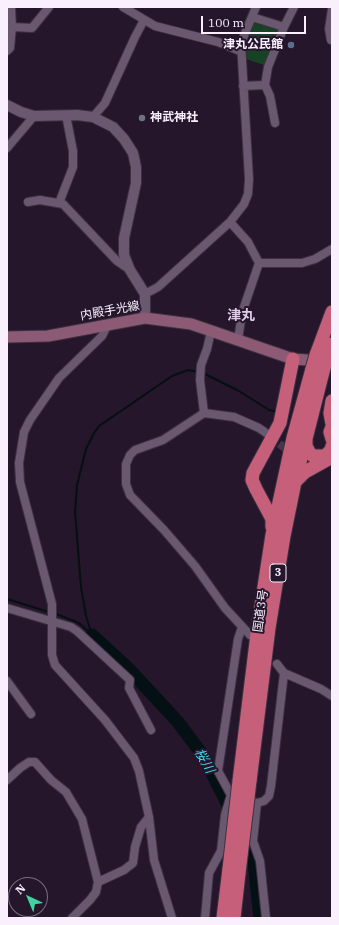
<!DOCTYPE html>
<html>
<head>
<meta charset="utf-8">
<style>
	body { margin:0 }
	#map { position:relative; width:339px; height:925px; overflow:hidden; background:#25162b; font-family:"IBM Plex Serif",serif }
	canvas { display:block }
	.frame { position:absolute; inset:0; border:8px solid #f9effd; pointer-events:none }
	.north { position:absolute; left:8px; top:877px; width:40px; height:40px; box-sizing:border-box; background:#25162b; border:1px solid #7a6d7f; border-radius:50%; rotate:316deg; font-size:11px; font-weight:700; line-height:16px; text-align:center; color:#f9effd }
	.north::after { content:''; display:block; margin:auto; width:14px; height:18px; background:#40d4a1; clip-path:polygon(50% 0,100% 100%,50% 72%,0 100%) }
	.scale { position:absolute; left:201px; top:16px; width:105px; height:18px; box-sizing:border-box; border:2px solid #f9effd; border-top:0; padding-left:5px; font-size:12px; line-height:14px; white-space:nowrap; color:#f9effd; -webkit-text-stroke:3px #25162b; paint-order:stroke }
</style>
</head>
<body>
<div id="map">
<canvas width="339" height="925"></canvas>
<div class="frame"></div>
<div class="north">N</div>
<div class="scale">100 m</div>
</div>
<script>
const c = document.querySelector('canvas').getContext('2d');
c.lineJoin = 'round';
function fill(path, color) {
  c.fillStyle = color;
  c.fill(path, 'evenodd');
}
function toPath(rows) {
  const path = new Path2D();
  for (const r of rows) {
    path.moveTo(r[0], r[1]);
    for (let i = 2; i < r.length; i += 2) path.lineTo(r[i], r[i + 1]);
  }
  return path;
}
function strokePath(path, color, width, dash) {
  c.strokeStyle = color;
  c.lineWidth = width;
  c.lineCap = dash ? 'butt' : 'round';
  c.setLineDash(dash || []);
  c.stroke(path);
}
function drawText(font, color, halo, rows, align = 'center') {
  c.font = font + ' "IBM Plex Serif","Noto Sans JP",serif';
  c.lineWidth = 4;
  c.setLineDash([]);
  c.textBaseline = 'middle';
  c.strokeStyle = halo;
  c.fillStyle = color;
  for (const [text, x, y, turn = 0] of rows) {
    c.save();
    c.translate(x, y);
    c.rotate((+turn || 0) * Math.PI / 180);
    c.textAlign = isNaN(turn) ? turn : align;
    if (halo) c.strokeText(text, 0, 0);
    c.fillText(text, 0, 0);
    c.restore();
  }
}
fill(toPath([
	[258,22,282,29,267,66,246,59,247,42,254,23]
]), '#184225');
strokePath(toPath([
	[203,373,239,391,269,410,278,412],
	[7,599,49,612],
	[54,613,79,623,91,634],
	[92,635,86,616,81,587,75,512,77,485,86,449,94,433,99,426,172,376,188,370,199,372]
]), '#041013', 2);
strokePath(toPath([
	[92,635,127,667,178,722,204,757,247,843,254,862,260,918]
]), '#041013', 13);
strokePath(toPath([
	[270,436,292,454]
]), '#45374a', 8, [8, 4]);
const minor = toPath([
	[123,7,155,26,218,42,240,51],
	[252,17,284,27,294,7],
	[12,27,32,28,49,7],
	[331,40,329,29,332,9],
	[7,51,10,48,12,27,11,7],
	[265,85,268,67,284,27],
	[243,86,265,85,270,96,275,123],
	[93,117,105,103,135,37,144,20],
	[7,148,34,116],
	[28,202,40,200,63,204,117,261,130,270],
	[59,203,73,167,73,151,66,115],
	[230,222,248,242,259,263,242,313,238,340],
	[259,263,302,263,315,259,332,249],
	[145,294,158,287,230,222,244,204,248,194,249,179,241,43,256,7],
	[108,324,102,336,59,378,30,420,24,432,19,463,20,482,52,604,52,655,55,665,105,720,134,758,139,771,149,817,154,860,172,918],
	[204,413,200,380,201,365,207,349,211,331],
	[7,608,71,627,77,631,130,680,129,688,151,730],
	[242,627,238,639,218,771,231,795,257,803,264,801,269,796,271,786,284,673],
	[250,635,225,608,195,566,164,530,130,495,126,484,126,464,130,455,135,450,163,440,204,413,234,417,259,428,269,435],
	[277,664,284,673,321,689,332,696],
	[7,681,31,714],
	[7,780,20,768,29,762,35,762,51,780,66,792,82,819,98,882,96,892,90,900,72,918],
	[257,803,253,841,260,861,266,918],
	[98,882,124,870,133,863,135,847,141,827,149,817],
	[205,918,209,873,221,851,225,815,231,795]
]);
const tertiary = toPath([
	[7,105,21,112,34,116,77,115,93,117,113,127,124,139,133,153,136,167,136,183,124,238,124,255,130,270,145,294,145,318]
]);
const secondary = toPath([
	[7,337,48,336,145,318,191,324,293,359,322,361]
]);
const trunk = toPath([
	[316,355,332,312],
	[328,355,332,344],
	[332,401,330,413,332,424],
	[332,427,330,432,332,439],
	[306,437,306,446,309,452,313,456,325,456,331,450,332,446],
	[295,482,305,472,332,457],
	[272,527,272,519,256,489,252,480,253,473,280,423,293,359],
	[239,781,258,626,272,535,293,438,312,369],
	[250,781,269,628,284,536,295,482,324,368],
	[223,918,229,869],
	[234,918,239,873]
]);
strokePath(minor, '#3d3142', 10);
strokePath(tertiary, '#3d3142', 12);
strokePath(secondary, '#3d3142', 13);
strokePath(trunk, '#3d3142', 15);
strokePath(minor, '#6a5770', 8);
strokePath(tertiary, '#6a5770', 10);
strokePath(secondary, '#8c5a74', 11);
strokePath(trunk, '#c6607a', 13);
const trunkBridge = toPath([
	[324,368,328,355],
	[312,369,316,355],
	[229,869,239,781],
	[239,873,250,781]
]);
strokePath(trunkBridge, '#3d3142', 15, []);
strokePath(trunkBridge, '#c6607a', 13);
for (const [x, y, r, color] of [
	[291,45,4,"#5c6f8a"],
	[142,118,4,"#6b7280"]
]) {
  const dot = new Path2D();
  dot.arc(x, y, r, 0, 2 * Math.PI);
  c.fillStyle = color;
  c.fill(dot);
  strokePath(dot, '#25162b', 1.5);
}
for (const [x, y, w] of [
	[278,573,16]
]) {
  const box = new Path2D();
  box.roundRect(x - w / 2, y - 9, w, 18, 3);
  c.fillStyle = '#25162b';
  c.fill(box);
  strokePath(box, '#f9effd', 1);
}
drawText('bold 11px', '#f9effd', null, [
	["3",278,573]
]);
drawText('bold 12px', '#f9effd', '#25162b', [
	["津丸公民館",283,45],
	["神武神社",150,118,"left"]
], 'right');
drawText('12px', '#f9effd', '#25162b', [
	["内殿手光線",110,311,-10],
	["国道3号",261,611,-82]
]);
drawText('italic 13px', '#40dbf9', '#25162b', [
	["桜川",204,761,60]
]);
drawText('bold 14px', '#dfcae7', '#25162b', [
	["津丸",241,316]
]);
</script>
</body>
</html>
